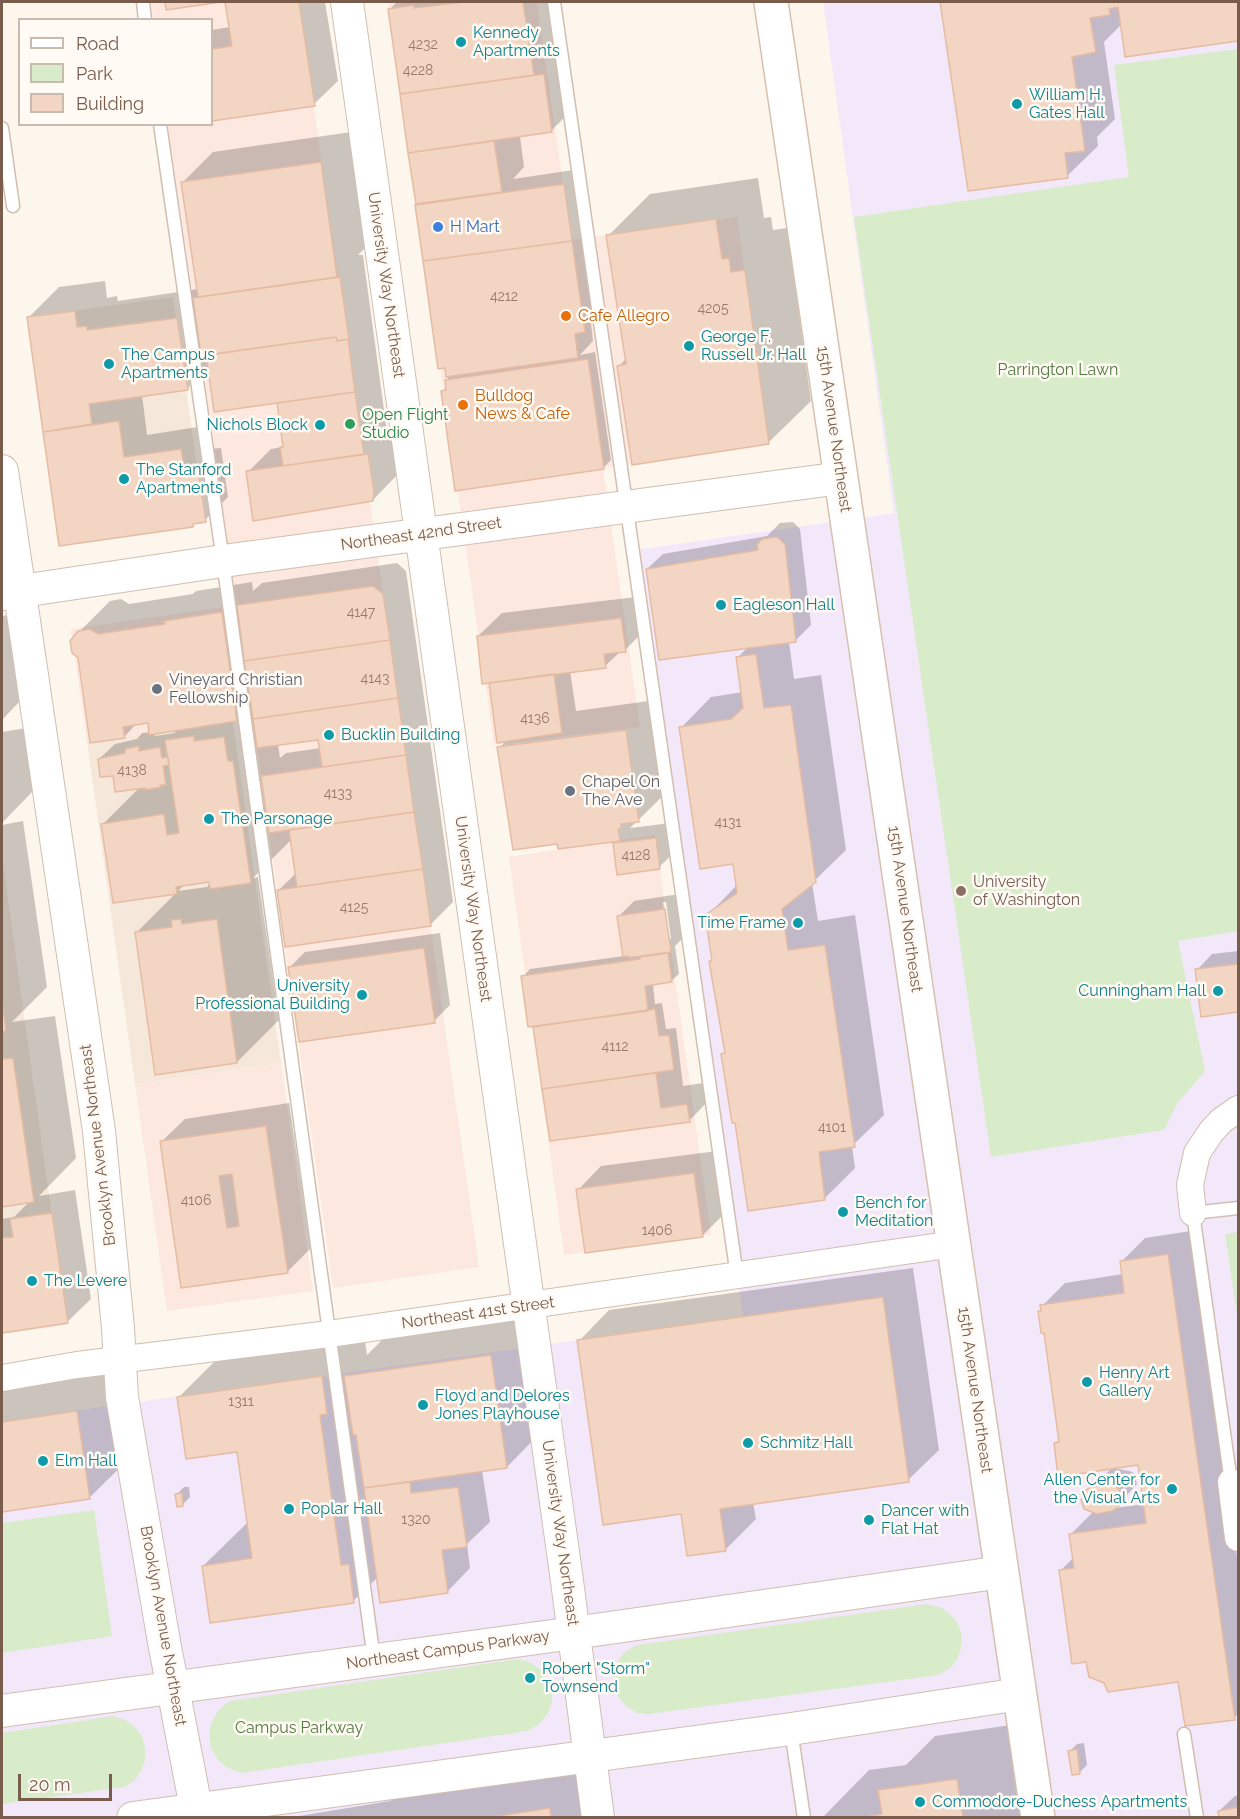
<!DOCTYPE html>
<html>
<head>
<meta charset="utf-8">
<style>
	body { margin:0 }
	#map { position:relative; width:1240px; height:1819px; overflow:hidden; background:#fdf6ec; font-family:Raleway,sans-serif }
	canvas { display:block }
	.frame { position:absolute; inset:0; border:3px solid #7a5c4d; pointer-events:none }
	.legend { position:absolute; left:18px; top:18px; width:195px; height:108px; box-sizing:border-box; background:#fffaf3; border:2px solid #cabbb1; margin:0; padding:8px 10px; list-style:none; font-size:18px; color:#7a5c4d }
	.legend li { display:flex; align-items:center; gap:12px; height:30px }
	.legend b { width:30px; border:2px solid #cabbb1 }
	.scale { position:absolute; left:18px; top:1774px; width:94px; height:27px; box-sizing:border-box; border:3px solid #7a5c4d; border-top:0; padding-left:8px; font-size:18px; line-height:21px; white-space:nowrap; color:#7a5c4d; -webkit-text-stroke:4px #fffaf3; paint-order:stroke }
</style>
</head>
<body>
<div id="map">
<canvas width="1240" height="1819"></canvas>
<div class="frame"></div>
<ul class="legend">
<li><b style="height:8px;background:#fff"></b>Road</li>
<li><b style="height:16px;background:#d8ecc9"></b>Park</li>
<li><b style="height:16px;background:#f3d5c3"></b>Building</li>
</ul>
<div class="scale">20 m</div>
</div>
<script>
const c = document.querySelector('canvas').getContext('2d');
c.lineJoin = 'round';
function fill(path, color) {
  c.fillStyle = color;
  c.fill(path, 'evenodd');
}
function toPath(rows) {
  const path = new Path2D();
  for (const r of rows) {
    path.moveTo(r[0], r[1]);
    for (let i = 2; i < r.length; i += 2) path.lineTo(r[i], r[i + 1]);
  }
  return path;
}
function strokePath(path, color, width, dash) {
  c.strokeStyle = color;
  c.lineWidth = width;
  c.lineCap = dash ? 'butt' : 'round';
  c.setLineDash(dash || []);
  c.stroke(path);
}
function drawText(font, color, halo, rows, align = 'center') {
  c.font = font + ' Raleway,sans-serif';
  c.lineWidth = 5;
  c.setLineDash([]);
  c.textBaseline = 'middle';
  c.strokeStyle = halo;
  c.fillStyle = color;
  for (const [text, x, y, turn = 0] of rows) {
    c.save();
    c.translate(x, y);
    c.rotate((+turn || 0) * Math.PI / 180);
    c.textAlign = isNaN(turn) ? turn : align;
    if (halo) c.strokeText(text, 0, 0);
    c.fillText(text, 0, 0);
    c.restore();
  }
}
fill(toPath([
	[173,297,205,523,59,544,27,317],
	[233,722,281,1063,135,1084,87,742],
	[2,856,67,1325,2,1334]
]), '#f5e8da');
fill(toPath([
	[151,2,299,2,479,1267,333,1288,253,719,87,742,71,629,237,605,168,125,212,124,212,20,153,19],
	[388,2,537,2,571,240,737,217,769,444,603,468,640,727,494,745],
	[655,835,711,1235,564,1255,509,857],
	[281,1063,313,1291,167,1311,135,1084]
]), '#fde8e0');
fill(toPath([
	[823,2,1238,2,1238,1817,2,1817,2,1421,743,1317,635,550,894,513]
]), '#f3e8fa');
fill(toPath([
	[1238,49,1238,931,1178,941,1205,1071,1177,1104,1164,1130,991,1157,854,217,1129,177,1114,65],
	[1238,1232,1238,1321,1225,1234],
	[94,1510,112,1636,2,1653,2,1523],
	[927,1604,940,1607,950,1614,958,1624,962,1636,961,1648,957,1660,949,1669,938,1675,649,1714,637,1713,626,1706,618,1696,614,1685,614,1672,618,1660,626,1651,637,1645],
	[518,1659,530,1662,540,1669,548,1679,552,1691,552,1703,547,1715,539,1724,528,1731,241,1773,228,1768,218,1760,211,1748,209,1734,212,1721,219,1710,230,1701],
	[113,1716,125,1720,135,1727,142,1737,145,1748,145,1760,141,1771,134,1781,124,1787,2,1804,2,1733]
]), '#d8ecc9');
fill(toPath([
	[167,2,211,2,168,8],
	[227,2,325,2,338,81,314,104,212,119,212,30,230,27],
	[397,2,550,2,574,108,551,131,520,136,524,167,513,179,580,169,600,315,591,324,593,341,580,355,595,352,611,460,603,468,443,391,447,387,446,380,452,374,417,205,421,201,417,202,390,9],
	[941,2,1238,2,1238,39,1126,55,1122,24,1104,42,1115,119,1097,137,1098,146,1067,176,969,190],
	[351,132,367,246,358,255,363,255,387,432,391,431,397,467,396,476,373,500,248,472,271,449,282,447,284,445,278,401,209,366,187,389,142,395,147,435,204,426,208,449,221,448,228,497,205,520,195,522,192,525,61,544,28,318,59,287,105,281,107,298,117,296,118,301,198,289,183,182,213,152],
	[758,178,764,218,771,217,773,230,787,228,811,401,768,443,619,366,627,358,608,236,650,194],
	[793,522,800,529,811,625,795,641,789,642,794,679,821,675,846,850,812,883,818,921,855,915,884,1115,852,1146,855,1168,825,1198,736,1121,723,1055,726,1051,711,962,714,959,707,916,737,885,734,862,681,728,711,697,743,692,737,658,748,647,647,569,663,554,767,536,780,523],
	[397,563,406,571,453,902,430,925,279,890,297,872,292,839,253,878,258,877,279,1020,237,1062,136,933,177,892,114,901,103,824,140,787,99,759,115,744,137,739,142,733,150,732,149,722,137,723,124,737,79,632,110,601,121,599,129,604,193,594,196,591,252,582,253,591,262,583],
	[178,729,174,733,155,736,154,732],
	[319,738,321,748,286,753,280,758,278,744],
	[213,880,207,887,178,891,184,885],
	[644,596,648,627,625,650,621,651,605,666,570,671,576,711,656,700,669,790,630,828,671,823,675,852,659,867,614,844,619,839,558,842,499,748,507,740,478,636,502,613],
	[9,615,21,700,2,720,2,616],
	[26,728,35,789,2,823,2,732],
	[23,821,47,987,12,1022,55,1016,76,1158,39,1196,75,1190,91,1299,67,1322,2,1332,2,1219,14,1217,30,1201,2,1205,2,825],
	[680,894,686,935,675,946,679,974,671,981,653,984,655,1004,662,1003,666,1029,676,1028,683,1086,710,1082,712,1097,689,1121,551,1139,534,1025,523,977,530,969,624,956,619,916,634,901],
	[663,902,666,902,671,939,668,939],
	[440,933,450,1005,434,1021,289,968,305,952],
	[1238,951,1238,1011,1203,1015,1197,970,1212,954],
	[289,1103,311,1248,287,1272,183,1287,161,1142,185,1119],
	[717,1151,726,1212,702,1236,578,1190,601,1166],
	[1191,1231,1238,1564,1238,1714,1234,1718,1180,1680,1061,1570,1074,1557,1071,1534,1093,1512,1084,1495,1113,1467,1055,1444,1060,1438,1045,1331,1039,1312,1042,1306,1065,1283,1123,1274,1121,1262,1145,1238],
	[1139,1464,1145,1504,1115,1508,1137,1484,1134,1473,1129,1471,1113,1468],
	[913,1268,939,1450,908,1480,753,1502,756,1519,725,1550,682,1512,579,1341,609,1310],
	[533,1314,549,1424,507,1467,482,1470,490,1522,467,1544,470,1568,447,1592,378,1577,353,1601,203,1566,246,1524,249,1524,238,1450,179,1397,221,1355,364,1334,367,1355,388,1334],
	[119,1370,132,1456,89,1498,2,1511,2,1387],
	[184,1487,189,1487,190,1497,183,1504,176,1495],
	[1011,1725,1025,1818,822,1818,869,1770,906,1765,935,1736],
	[1084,1743,1087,1765,1080,1772,1070,1751,1077,1744],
	[591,1767,599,1818,287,1818,390,1801,397,1795],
	[1238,1795,1238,1818,1220,1818,1219,1811,1235,1796]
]), '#0003');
const building = toPath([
	[165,2,221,2,166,10,165,2],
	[225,2,299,2,315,106,212,121,212,49,232,46,225,2],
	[464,2,523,2,534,75,400,94,388,9,414,5,414,8,464,2],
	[940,2,1238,2,1238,41,1125,57,1118,7,1109,9,1110,15,1090,18,1096,52,1072,57,1085,151,1065,153,1068,178,968,191,940,2],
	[544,74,552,132,408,153,400,94,544,74],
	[494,141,502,192,416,204,408,153,494,141],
	[321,162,337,277,198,297,181,182,321,162],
	[564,184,572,241,423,261,415,205,564,184],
	[716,219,722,259,729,258,731,272,745,270,769,444,632,465,617,366,626,364,606,235,716,219],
	[572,241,585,332,575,334,578,358,446,377,445,368,438,369,423,261,572,241],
	[340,277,349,339,337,341,336,337,201,356,193,298,340,277],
	[75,311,77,327,87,326,87,330,177,318,188,390,89,404,92,424,43,432,27,317,75,311],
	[336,337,337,341,348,339,355,392,214,412,206,355,336,337],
	[588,359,604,469,455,491,441,391,446,390,445,380,588,359],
	[355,392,364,454,283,466,280,447,283,447,277,403,355,392],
	[119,421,124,457,181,449,185,472,198,470,206,522,193,524,193,527,59,546,43,432,119,421],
	[368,454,374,491,373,501,253,521,246,471,368,454],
	[777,537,785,544,796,642,659,660,646,569,758,550,757,545,762,539,777,537],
	[373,586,383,594,390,640,244,661,237,605,373,586],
	[222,612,237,721,149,735,148,723,123,727,125,738,90,743,78,658,72,653,70,641,78,631,90,629,98,634,165,624,164,621,222,612],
	[621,618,626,652,604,654,606,668,482,684,477,636,621,618],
	[390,640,398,698,253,719,244,661,390,640],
	[756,654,764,708,791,705,816,882,782,909,788,950,825,945,855,1147,819,1152,825,1200,748,1211,735,1123,732,1123,721,1054,725,1053,709,961,712,961,705,915,737,893,733,864,700,869,679,727,731,719,743,708,736,657,756,654],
	[554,674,562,733,497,743,489,683,554,674],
	[398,698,406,755,322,767,318,740,257,748,253,719,398,698],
	[626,730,639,822,621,824,621,829,618,829,620,841,558,849,557,844,513,850,497,747,626,730],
	[194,736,194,741,224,737,228,761,233,761,251,883,210,889,209,882,176,887,177,894,113,903,101,824,164,814,167,835,179,833,165,740,194,736],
	[139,746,139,751,160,747,162,758,168,757,169,765,163,766,166,785,160,785,161,787,145,790,145,788,115,792,113,776,100,777,98,759,125,753,125,749,139,746],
	[406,755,414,812,269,833,261,776,406,755],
	[414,812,423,869,297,887,289,830,414,812],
	[656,838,660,869,617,875,613,843,656,838],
	[423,869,431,926,285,947,277,890,423,869],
	[665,909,671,952,628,958,628,956,623,957,617,916,665,909],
	[181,919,182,924,217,919,237,1063,155,1075,135,932,172,927,171,920,181,919],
	[424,948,435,1023,299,1042,288,967,424,948],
	[668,953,672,982,645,986,648,1011,528,1027,521,976,640,959,640,957,668,953],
	[1238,964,1238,1012,1201,1017,1195,969,1238,964],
	[2,1002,6,1031,2,1031,2,1002],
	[655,1009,659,1036,669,1035,674,1070,542,1089,533,1027,655,1009],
	[13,1058,34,1202,2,1207,2,1059,13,1058],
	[656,1073,661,1108,687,1104,690,1122,550,1141,542,1089,656,1073],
	[266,1126,288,1273,181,1288,160,1141,266,1126],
	[232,1174,239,1226,227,1228,219,1176,232,1174],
	[694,1173,703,1237,585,1253,576,1189,694,1173],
	[52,1213,68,1323,2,1333,2,1238,13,1237,10,1219,52,1213],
	[1168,1254,1235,1720,1185,1726,1178,1682,1108,1692,1104,1683,1089,1677,1086,1662,1072,1664,1059,1570,1074,1568,1069,1534,1146,1523,1138,1465,1058,1477,1054,1443,1059,1442,1044,1333,1041,1333,1038,1311,1041,1311,1040,1305,1124,1293,1120,1261,1168,1254],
	[883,1297,909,1482,720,1509,726,1551,687,1556,681,1514,603,1525,577,1340,883,1297],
	[491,1355,507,1468,364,1488,356,1435,353,1435,344,1376,491,1355],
	[322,1376,327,1414,320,1415,341,1565,349,1564,354,1603,210,1623,202,1566,252,1558,237,1452,186,1459,177,1397,322,1376],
	[77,1411,90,1499,2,1512,2,1422,77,1411],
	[410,1482,411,1493,458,1487,467,1547,442,1550,448,1593,380,1603,364,1488,410,1482],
	[1100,1483,1113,1486,1119,1489,1122,1501,1118,1507,1112,1511,1097,1514,1084,1509,1081,1500,1086,1490,1100,1483],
	[182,1493,183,1506,177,1507,175,1494,182,1493],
	[1077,1749,1080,1774,1072,1775,1068,1751,1077,1749],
	[957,1779,963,1818,859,1818,882,1814,878,1790,957,1779],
	[1238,1807,1238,1818,1219,1818,1218,1811,1238,1807],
	[550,1808,551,1818,486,1818,550,1808]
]);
fill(building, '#f3d5c3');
strokePath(building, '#e6bba3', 1.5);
const service = toPath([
	[143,2,145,20],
	[554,2,737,1276],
	[160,124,223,561,374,1659],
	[2,128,13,206],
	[1231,1482,1193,1213,1238,1208],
	[791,1730,804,1818],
	[1184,1734,1197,1818]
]);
const minor = toPath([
	[1193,1213,1190,1185,1197,1153,1211,1132,1221,1121,1238,1109],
	[2,1378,77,1365,329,1334,954,1244],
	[1231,1482,1238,1538]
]);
const tertiary = toPath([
	[347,2,567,1581,598,1818],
	[2,471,99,1131,118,1328,122,1397,164,1642,198,1818],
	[2,594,223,561,841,478],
	[2,1711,574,1633,1002,1572],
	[133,1818,791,1729,1020,1694]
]);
const secondary = toPath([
	[771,2,1038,1818]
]);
strokePath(service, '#d1beb0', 15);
strokePath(minor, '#d1beb0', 28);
strokePath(tertiary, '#d1beb0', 34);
strokePath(secondary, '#d6c0b0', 36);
strokePath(service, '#fff', 12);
strokePath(minor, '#fff', 26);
strokePath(tertiary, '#fff', 32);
strokePath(secondary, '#fff', 33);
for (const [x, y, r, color] of [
	[461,42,6,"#0f9aa8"],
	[1017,104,6,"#0f9aa8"],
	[438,227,6,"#3f7fe0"],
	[566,316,6,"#e8710a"],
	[689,346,6,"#0f9aa8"],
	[109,364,6,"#0f9aa8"],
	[463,405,6,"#e8710a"],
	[350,424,6,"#2e9e5b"],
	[320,425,6,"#0f9aa8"],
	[124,479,6,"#0f9aa8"],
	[721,605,6,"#0f9aa8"],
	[157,689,6,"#6b7280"],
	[329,735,6,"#0f9aa8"],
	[570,791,6,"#6b7280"],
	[209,819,6,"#0f9aa8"],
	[961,891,6,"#8d6e63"],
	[798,923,6,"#0f9aa8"],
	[1218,991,6,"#0f9aa8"],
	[362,995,6,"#0f9aa8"],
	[843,1212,6,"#0f9aa8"],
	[32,1281,6,"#0f9aa8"],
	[1087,1382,6,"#0f9aa8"],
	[423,1405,6,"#0f9aa8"],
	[748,1443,6,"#0f9aa8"],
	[43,1461,6,"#0f9aa8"],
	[1172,1489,6,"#0f9aa8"],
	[289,1509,6,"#0f9aa8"],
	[869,1520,6,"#0f9aa8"],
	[530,1678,6,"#0f9aa8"],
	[920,1802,6,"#0f9aa8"]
]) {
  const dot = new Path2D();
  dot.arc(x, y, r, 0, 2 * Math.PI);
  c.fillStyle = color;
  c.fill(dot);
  strokePath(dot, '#fffaf3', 2);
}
drawText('14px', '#987a6a', null, [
	["4232",423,45],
	["4228",418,71],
	["4212",504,297],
	["4205",713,309],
	["4147",361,613],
	["4143",375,679],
	["4136",535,719],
	["4138",132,771],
	["4133",338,794],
	["4131",728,823],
	["4128",636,856],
	["4125",354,908],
	["4112",615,1047],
	["4101",832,1128],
	["4106",196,1201],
	["1406",657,1231],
	["1311",241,1402],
	["1320",416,1520]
]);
drawText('16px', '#0d838f', '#fffaf3', [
	["Kennedy",473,33],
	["Apartments",473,51],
	["William H.",1029,95],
	["Gates Hall",1029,113],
	["George F.",701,337],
	["Russell Jr. Hall",701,355],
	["The Campus",121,355],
	["Apartments",121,373],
	["Nichols Block",308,425,"right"],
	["The Stanford",136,470],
	["Apartments",136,488],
	["Eagleson Hall",733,605],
	["Bucklin Building",341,735],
	["The Parsonage",221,819],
	["Time Frame",786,923,"right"],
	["University",350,986,"right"],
	["Professional Building",350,1004,"right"],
	["Cunningham Hall",1206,991,"right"],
	["Bench for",855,1203],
	["Meditation",855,1221],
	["The Levere",44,1281],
	["Henry Art",1099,1373],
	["Gallery",1099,1391],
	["Floyd and Delores",435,1396],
	["Jones Playhouse",435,1414],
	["Schmitz Hall",760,1443],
	["Elm Hall",55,1461],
	["Allen Center for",1160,1480,"right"],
	["the Visual Arts",1160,1498,"right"],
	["Poplar Hall",301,1509],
	["Dancer with",881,1511],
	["Flat Hat",881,1529],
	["Robert \"Storm\"",542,1669],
	["Townsend",542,1687],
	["Commodore-Duchess Apartments",932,1802]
], 'left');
drawText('16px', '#366cbe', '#fffaf3', [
	["H Mart",450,227]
], 'left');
drawText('16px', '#7a5c4d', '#fffaf3', [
	["University Way Northeast",386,285,82],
	["15th Avenue Northeast",834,429,82],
	["Northeast 42nd Street",421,534,-8],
	["University Way Northeast",473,909,82],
	["15th Avenue Northeast",905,909,82],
	["Brooklyn Avenue Northeast",98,1145,-97],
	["Northeast 41st Street",478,1313,-8],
	["15th Avenue Northeast",975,1390,82],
	["University Way Northeast",560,1533,82],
	["Brooklyn Avenue Northeast",163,1626,80],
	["Northeast Campus Parkway",448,1650,-8]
]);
drawText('16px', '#c56008', '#fffaf3', [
	["Cafe Allegro",578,316],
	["Bulldog",475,396],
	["News & Cafe",475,414]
], 'left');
drawText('16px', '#537a41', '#fffaf3', [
	["Parrington Lawn",1058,370],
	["Campus Parkway",299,1728]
]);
drawText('16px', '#27864d', '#fffaf3', [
	["Open Flight",362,415],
	["Studio",362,433]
], 'left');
drawText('16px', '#5b616d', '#fffaf3', [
	["Vineyard Christian",169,680],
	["Fellowship",169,698],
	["Chapel On",582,782],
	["The Ave",582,800]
], 'left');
drawText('16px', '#785e54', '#fffaf3', [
	["University",973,882],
	["of Washington",973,900]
], 'left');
</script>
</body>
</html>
